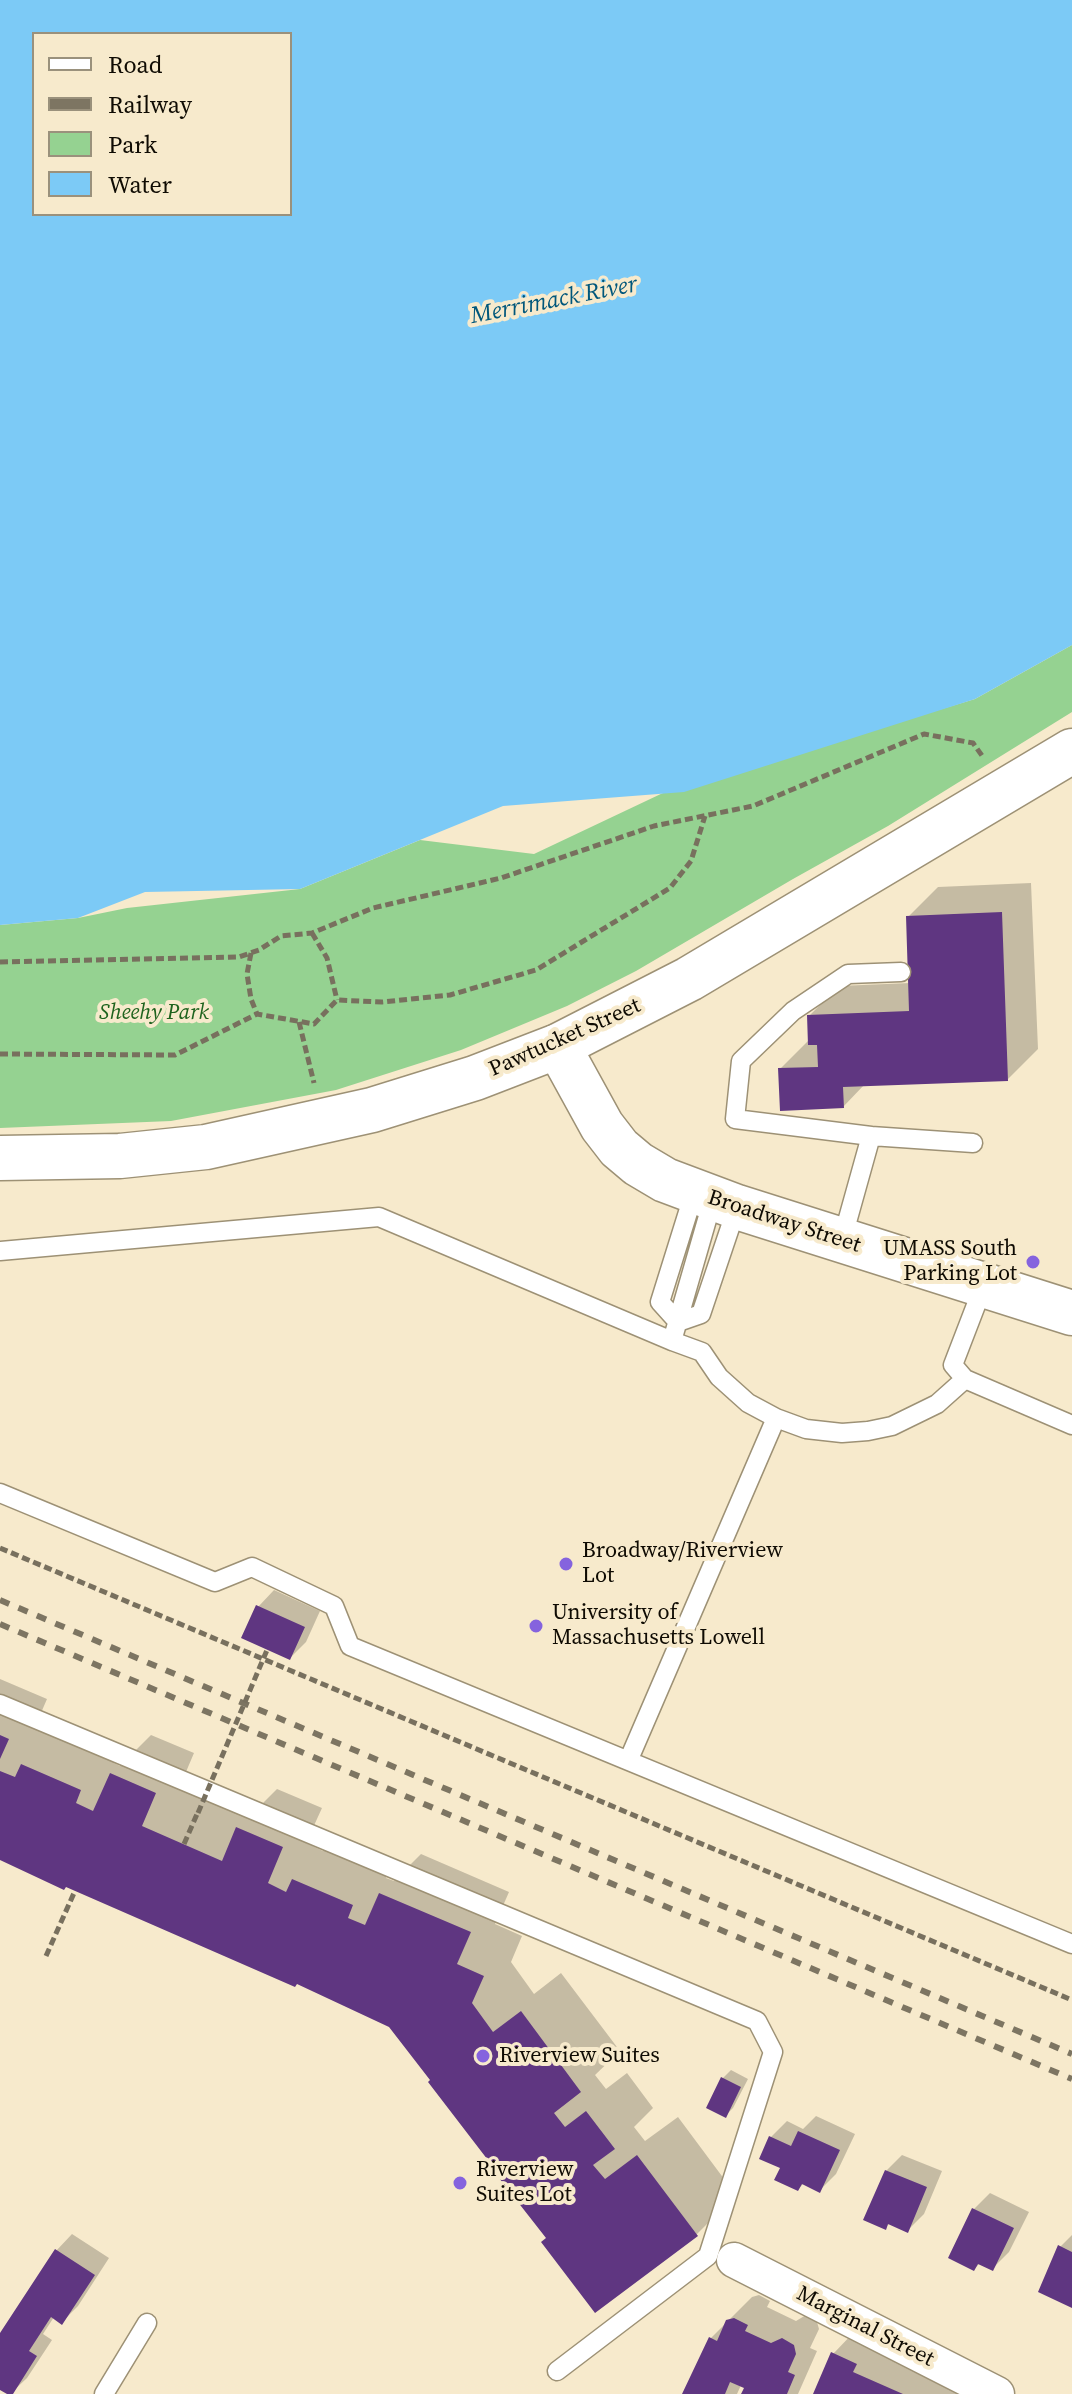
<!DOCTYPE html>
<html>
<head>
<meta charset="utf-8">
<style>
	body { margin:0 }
	#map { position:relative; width:1072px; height:2394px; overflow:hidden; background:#f7eacc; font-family:"Source Serif 4",serif }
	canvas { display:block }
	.legend { position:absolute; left:32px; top:32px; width:260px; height:184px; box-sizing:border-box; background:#f7eacc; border:2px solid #9a917c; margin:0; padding:10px 14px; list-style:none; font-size:24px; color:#0f0b03 }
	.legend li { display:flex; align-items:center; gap:16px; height:40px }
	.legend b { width:40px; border:2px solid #9a917c }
</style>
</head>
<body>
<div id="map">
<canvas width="1072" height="2394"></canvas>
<ul class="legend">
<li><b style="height:10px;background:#fff"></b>Road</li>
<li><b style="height:10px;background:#7d7562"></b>Railway</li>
<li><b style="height:22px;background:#95d291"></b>Park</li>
<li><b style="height:22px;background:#7ccaf6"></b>Water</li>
</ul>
</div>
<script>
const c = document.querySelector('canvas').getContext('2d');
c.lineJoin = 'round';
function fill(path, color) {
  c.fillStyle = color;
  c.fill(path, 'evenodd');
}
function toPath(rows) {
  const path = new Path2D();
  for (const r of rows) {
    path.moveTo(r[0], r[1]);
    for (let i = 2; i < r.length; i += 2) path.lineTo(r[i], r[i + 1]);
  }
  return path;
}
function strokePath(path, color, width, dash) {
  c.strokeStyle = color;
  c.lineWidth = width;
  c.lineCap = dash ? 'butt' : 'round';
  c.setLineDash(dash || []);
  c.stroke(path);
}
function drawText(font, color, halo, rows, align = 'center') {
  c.font = font + ' "Source Serif 4",serif';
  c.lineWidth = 8;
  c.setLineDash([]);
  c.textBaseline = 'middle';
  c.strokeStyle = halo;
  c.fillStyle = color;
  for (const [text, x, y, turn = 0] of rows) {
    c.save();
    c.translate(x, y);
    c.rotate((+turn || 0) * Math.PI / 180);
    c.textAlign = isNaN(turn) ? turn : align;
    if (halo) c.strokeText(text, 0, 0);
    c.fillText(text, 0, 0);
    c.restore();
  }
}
fill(toPath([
	[1072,645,1072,712,888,826,793,879,636,971,567,1006,461,1050,336,1090,171,1121,0,1128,0,925,78,918,127,908,300,889,420,840,534,854,665,792,975,699]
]), '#95d291');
fill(toPath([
	[0,0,1072,0,1072,645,975,699,684,792,503,806,300,889,145,892,78,918,0,925],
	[34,34,290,34,290,214,34,214]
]), '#7ccaf6');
fill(toPath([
	[1031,883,1038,1049,1008,1079,865,1084,843,1107,780,1069,810,1039,809,1016,839,986,910,983,908,917,938,887],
	[274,1590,320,1611,306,1642,290,1658,258,1607],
	[0,1679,47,1699,34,1729,51,1736,62,1725,119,1750,114,1763,120,1766,151,1735,194,1753,180,1786,250,1816,277,1789,322,1808,306,1843,323,1851,333,1840,392,1865,386,1878,394,1881,421,1854,509,1892,495,1924,522,1936,511,1962,534,1994,561,1973,620,2051,595,2075,606,2089,627,2073,653,2108,634,2127,645,2141,678,2117,736,2195,697,2234,595,2310,548,2237,390,2026,297,1982,0,1859],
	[731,2070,748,2079,733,2108,725,2116,709,2107,723,2078],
	[816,2116,855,2134,836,2174,820,2190,804,2183,798,2189,783,2168,762,2158,771,2137,787,2121,803,2129],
	[902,2155,942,2171,924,2214,908,2230,890,2223,886,2227,886,2171],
	[990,2193,1029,2212,1009,2252,993,2268,980,2263,974,2269,974,2209],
	[72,2234,109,2258,78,2306,62,2322,54,2317,43,2334,52,2340,27,2378,10,2394,0,2387,0,2337,56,2251],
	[1072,2235,1072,2305,1060,2247],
	[759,2295,770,2301,767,2307,796,2321,806,2315,817,2322,819,2329,810,2348,817,2351,798,2394,744,2394,746,2387,741,2385,737,2394,685,2394,711,2338,752,2297],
	[856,2330,974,2394,815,2394,833,2354]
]), '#0003');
fill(toPath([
	[1002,912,1008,1081,843,1087,844,1108,780,1111,778,1068,818,1067,817,1045,808,1045,807,1015,909,1011,906,916],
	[256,1605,305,1627,290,1660,241,1638],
	[0,1735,9,1739,0,1759],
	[21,1764,81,1790,76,1803,93,1811,110,1773,156,1793,142,1826,222,1861,236,1827,283,1847,268,1883,286,1892,292,1879,353,1905,348,1918,365,1925,379,1893,471,1932,457,1964,484,1976,472,2003,493,2032,521,2011,581,2092,554,2113,565,2127,586,2111,615,2149,593,2165,605,2179,637,2155,698,2236,595,2313,541,2242,546,2238,492,2169,494,2168,428,2082,430,2080,389,2027,297,1984,295,1987,66,1887,64,1890,0,1860,0,1771,15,1777],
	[721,2077,741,2087,726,2118,706,2108],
	[798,2131,840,2150,820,2193,802,2184,798,2191,774,2180,780,2168,759,2159,769,2136,791,2146],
	[885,2170,927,2187,908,2233,888,2224,886,2230,863,2220],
	[972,2208,1014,2228,993,2271,978,2264,974,2271,948,2258],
	[1058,2245,1072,2252,1072,2308,1038,2292],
	[55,2249,95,2275,62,2325,51,2317,29,2351,37,2356,13,2394,7,2394,0,2390,0,2333],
	[734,2318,748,2325,745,2331,771,2343,782,2338,794,2345,796,2354,788,2372,795,2375,787,2394,741,2394,744,2388,730,2382,725,2394,682,2394,709,2337,717,2341,726,2320],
	[831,2352,857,2364,853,2372,903,2394,813,2394]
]), '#5f3681');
const lane = toPath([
	[871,1136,973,1143],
	[694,1193,660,1302,678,1322,701,1314,737,1207],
	[713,1199,672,1341,702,1352,719,1377,748,1403,776,1418,806,1429,842,1433,868,1431,892,1426,937,1404,965,1379],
	[842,1240,871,1136,735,1119,741,1061,793,1011,848,974,901,972],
	[0,1251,379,1217,672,1341],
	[983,1287,953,1365,965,1379,1072,1425],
	[0,1493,215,1582,252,1567,334,1606,350,1646,1072,1944],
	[0,1704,757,2021,773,2052,708,2256,557,2371],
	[629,1759,776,1418],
	[104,2394,147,2323]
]);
const street = toPath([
	[734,2260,997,2394]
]);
const secondary = toPath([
	[558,1046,602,1126,619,1148,638,1164,665,1180,737,1207,1072,1313]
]);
const primary = toPath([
	[0,1158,120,1156,206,1147,372,1110,475,1078,558,1046,689,979,1072,751]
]);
strokePath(lane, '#9d9175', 21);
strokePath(street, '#9d9175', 37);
strokePath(secondary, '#9d9175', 47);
strokePath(primary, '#9d9175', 47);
strokePath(toPath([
	[312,933,327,958,337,1000],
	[251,953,247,974,251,999,257,1014],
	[0,962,239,957,259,950,281,936,312,933,373,908,501,878,654,826,753,806,924,734,973,743,983,757],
	[299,1022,314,1083],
	[0,1054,175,1055,257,1014,314,1024,337,1000,382,1002,450,995,536,970,670,888,691,861,705,816],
	[0,1548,1072,2000],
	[184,1844,197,1814],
	[46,1956,74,1893]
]), '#78705e', 5, [8, 4]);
strokePath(lane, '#fff', 18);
strokePath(street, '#fff', 34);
strokePath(secondary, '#fff', 44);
strokePath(primary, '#fff', 44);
strokePath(toPath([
	[0,1600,1072,2054],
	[0,1624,1072,2079]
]), '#7d7562', 6, [10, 10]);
strokePath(toPath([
	[198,1813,267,1650]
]), '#78705e', 5, [8, 4]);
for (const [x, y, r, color] of [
	[1033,1262,8,"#8563de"],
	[566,1564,8,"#8563de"],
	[536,1626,8,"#8563de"],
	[483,2056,8,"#8563de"],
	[460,2183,8,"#8563de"]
]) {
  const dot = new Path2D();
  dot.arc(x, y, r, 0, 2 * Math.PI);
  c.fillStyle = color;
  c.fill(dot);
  strokePath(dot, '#f7eacc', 3);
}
drawText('italic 22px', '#1e631e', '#f7eacc', [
	["Sheehy Park",154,1013]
]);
drawText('22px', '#0f0b03', '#f7eacc', [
	["Pawtucket Street",565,1038,-24],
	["Broadway Street",784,1222,18],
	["Marginal Street",865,2327,27]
]);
drawText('22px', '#0f0b03', '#f7eacc', [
	["UMASS South",1017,1249,"right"],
	["Parking Lot",1017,1274,"right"],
	["Broadway/Riverview",582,1551],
	["Lot",582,1576],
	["University of",552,1613],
	["Massachusetts Lowell",552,1638],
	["Riverview Suites",499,2056],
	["Riverview",476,2170],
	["Suites Lot",476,2195]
], 'left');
drawText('italic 24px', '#00577b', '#f7eacc', [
	["Merrimack River",554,301,-11]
]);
</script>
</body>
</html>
